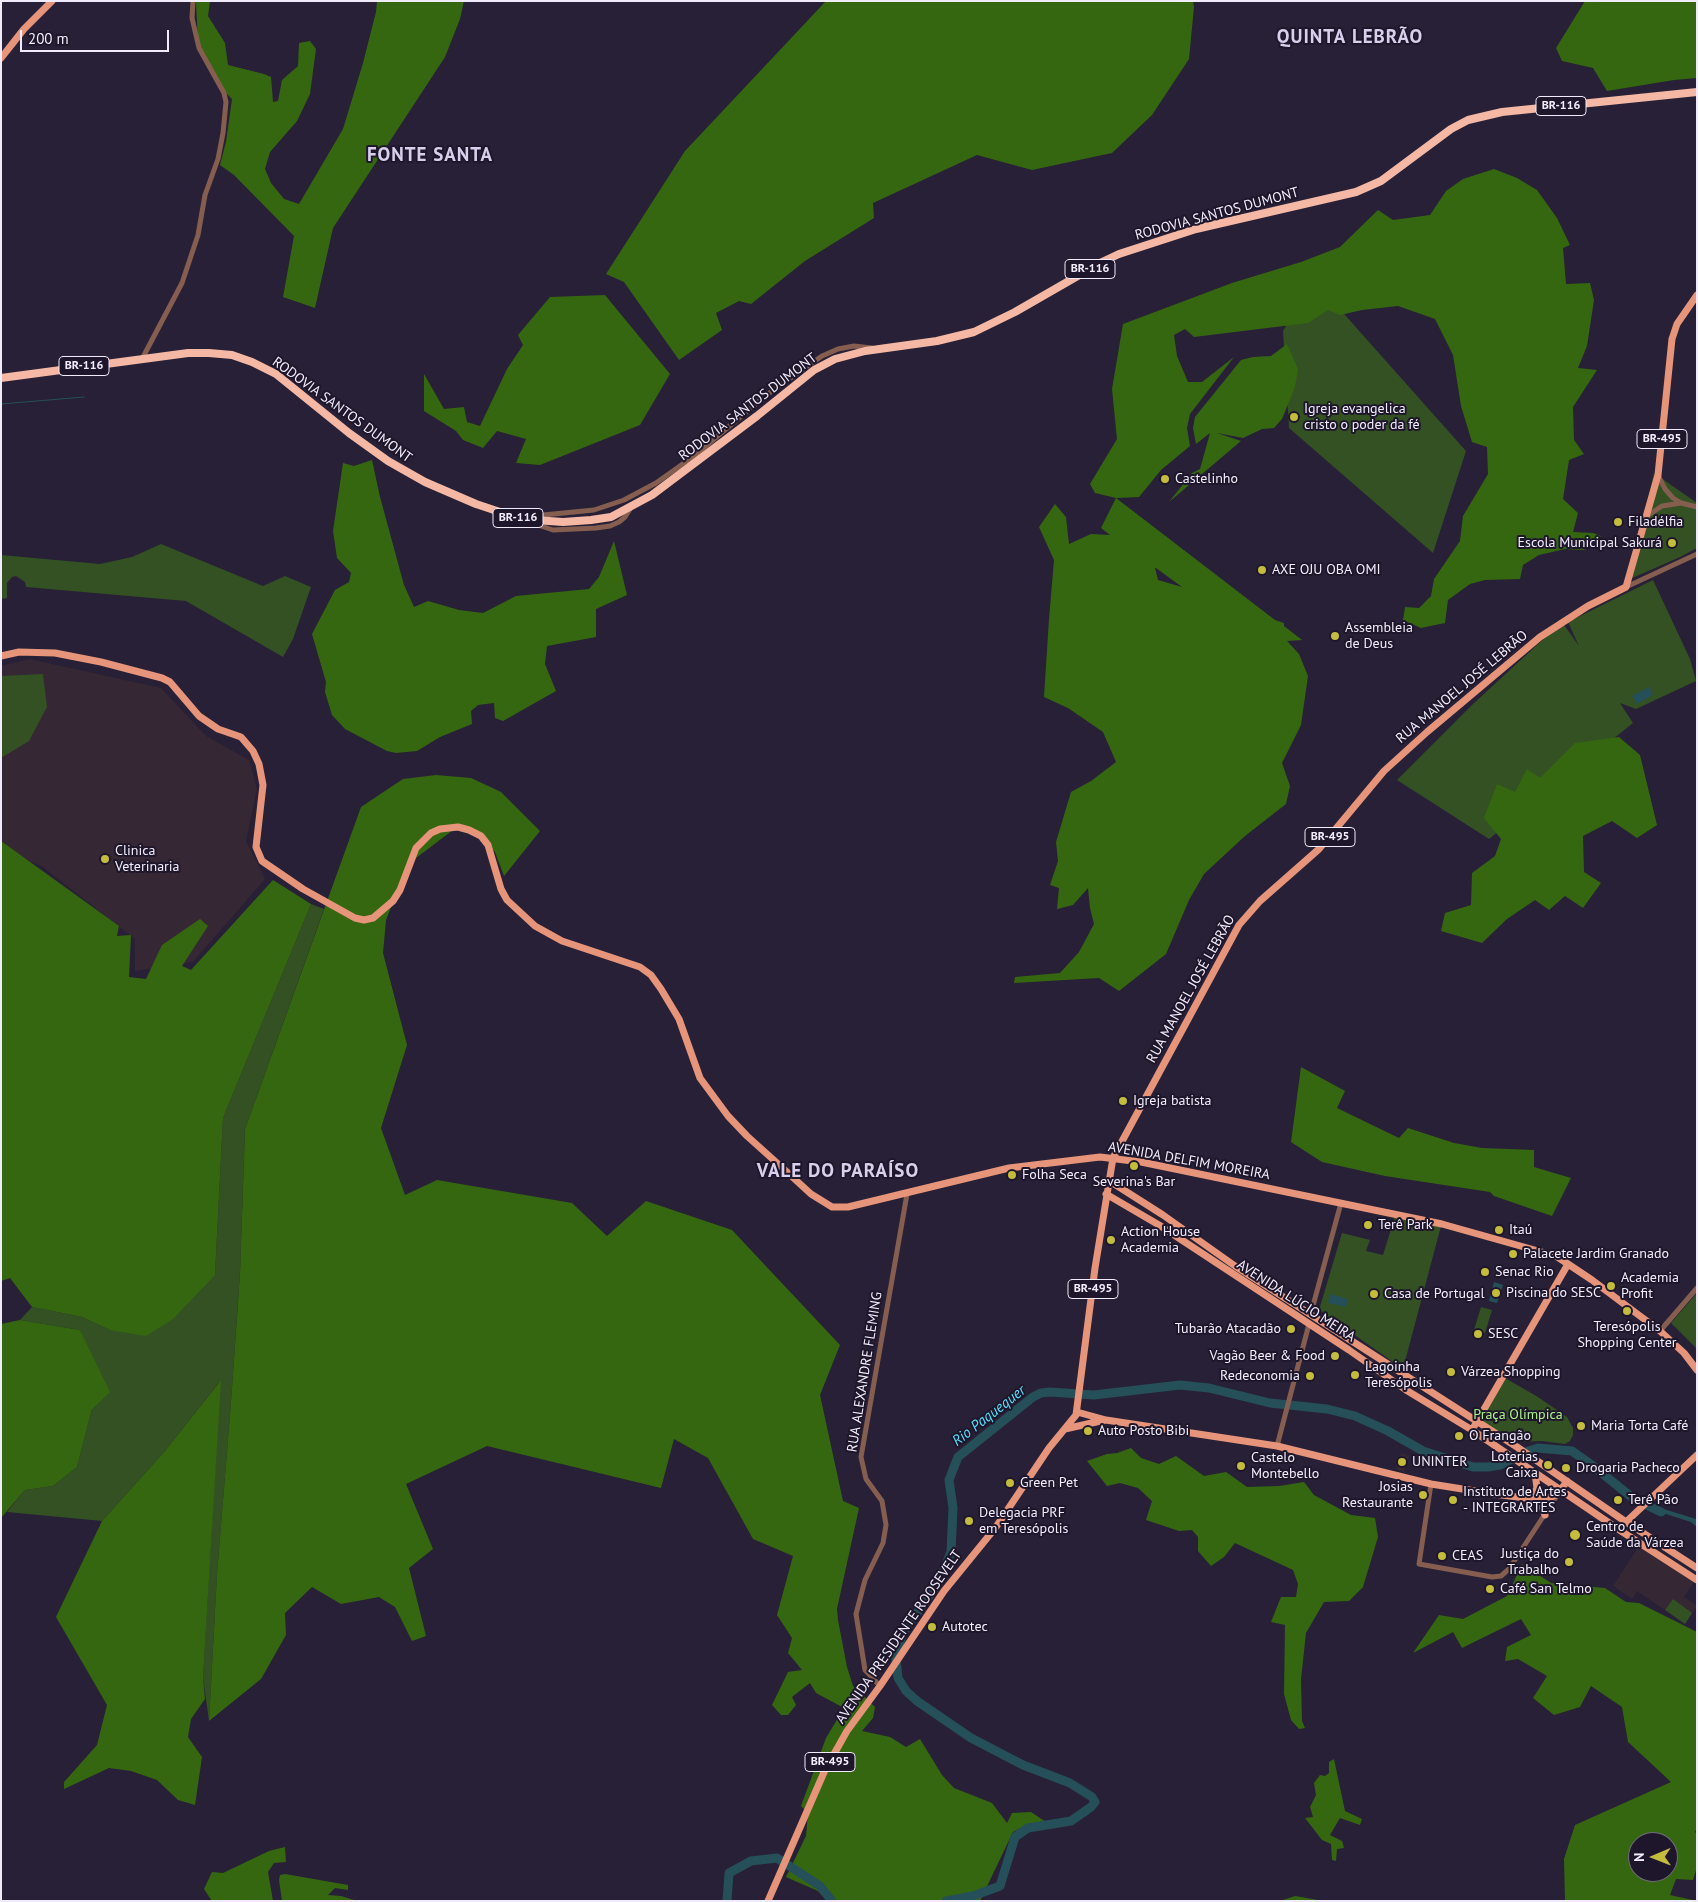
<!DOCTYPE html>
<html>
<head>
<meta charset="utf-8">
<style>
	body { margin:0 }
	#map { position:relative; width:1698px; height:1902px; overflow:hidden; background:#282036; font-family:"PT Sans",sans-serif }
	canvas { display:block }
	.frame { position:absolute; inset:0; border:2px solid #f1ecfb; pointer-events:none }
	.north { position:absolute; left:1628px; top:1832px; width:50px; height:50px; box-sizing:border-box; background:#1e172b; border:1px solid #726c7e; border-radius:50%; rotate:269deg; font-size:14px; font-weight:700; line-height:20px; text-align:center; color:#f1ecfb }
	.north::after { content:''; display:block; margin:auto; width:18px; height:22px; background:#c4bc3d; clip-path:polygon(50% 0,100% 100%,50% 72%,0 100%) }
	.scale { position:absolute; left:20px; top:30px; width:149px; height:22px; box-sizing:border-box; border:2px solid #f1ecfb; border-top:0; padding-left:6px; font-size:15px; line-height:18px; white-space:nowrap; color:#f1ecfb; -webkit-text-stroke:4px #1e172b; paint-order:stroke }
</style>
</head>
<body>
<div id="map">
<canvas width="1698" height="1902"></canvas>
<div class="frame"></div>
<div class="north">N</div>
<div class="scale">200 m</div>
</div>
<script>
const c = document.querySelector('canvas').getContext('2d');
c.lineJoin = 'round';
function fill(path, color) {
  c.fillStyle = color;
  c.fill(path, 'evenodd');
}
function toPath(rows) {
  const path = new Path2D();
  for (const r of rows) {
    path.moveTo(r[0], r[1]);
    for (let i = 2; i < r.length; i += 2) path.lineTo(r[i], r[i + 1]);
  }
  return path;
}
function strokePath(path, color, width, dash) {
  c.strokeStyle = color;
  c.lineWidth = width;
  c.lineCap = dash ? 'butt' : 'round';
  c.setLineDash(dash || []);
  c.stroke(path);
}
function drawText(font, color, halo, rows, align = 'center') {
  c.font = font + ' "PT Sans",sans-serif';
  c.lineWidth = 4;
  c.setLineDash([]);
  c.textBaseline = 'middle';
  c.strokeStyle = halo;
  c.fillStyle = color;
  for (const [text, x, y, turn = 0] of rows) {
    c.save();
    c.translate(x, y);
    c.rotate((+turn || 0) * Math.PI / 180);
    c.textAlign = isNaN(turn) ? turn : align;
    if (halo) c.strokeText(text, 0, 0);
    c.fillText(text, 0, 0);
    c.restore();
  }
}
fill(toPath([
	[30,659,161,688,206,736,249,760,257,789,246,841,265,879,193,962,135,971,135,939,43,867,1,848,1,666],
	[1401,1453,1409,1456,1404,1472,1396,1469],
	[1639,1546,1694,1582,1684,1597,1697,1606,1685,1624,1637,1591,1632,1599,1613,1586]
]), '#352733');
fill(toPath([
	[1313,279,1466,451,1433,553,1289,428,1283,331],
	[1654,473,1697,503,1697,548,1680,557,1630,579],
	[161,544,263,586,285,576,311,587,293,639,283,657,186,601,26,587,25,582,16,576,12,577,7,583,7,598,1,599,1,555,100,564,132,557],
	[1653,580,1690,659,1696,681,1636,709,1620,703,1633,723,1489,839,1397,780,1473,704,1562,622,1579,646,1568,622],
	[43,674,47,707,29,741,1,758,1,676],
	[311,904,324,909,245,1129,240,1272,231,1402,217,1574,209,1721,203,1678,220,1381,165,1451,102,1521,7,1512,25,1490,53,1486,77,1467,92,1409,80,1330,20,1320,32,1307,82,1317,110,1330,215,1275,223,1118],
	[1395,1216,1441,1226,1403,1369,1319,1310,1342,1233,1370,1240,1366,1251,1383,1255],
	[1697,1293,1697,1349,1671,1323],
	[1481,1307,1492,1310,1485,1333,1474,1330],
	[1505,1378,1538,1397,1567,1417,1573,1428,1573,1435,1570,1441,1565,1444,1542,1441,1515,1442,1479,1420],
	[1673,1599,1692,1613,1685,1624,1665,1610]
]), '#335123');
fill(toPath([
	[196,1,210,1,208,16,225,43,228,65,264,74,271,77,273,102,278,101,282,80,298,66,299,43,310,41,316,49,310,94,297,121,270,152,265,169,271,183,284,199,299,204,343,129,363,63,376,12,377,1,464,1,460,19,445,57,333,228,315,308,283,297,294,236,234,175,220,165,226,142,232,99,222,89,198,43],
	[826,1,1193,1,1194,7,1189,59,1152,115,1112,153,1032,170,977,155,873,203,874,218,805,261,751,304,739,301,716,313,722,330,679,360,624,282,606,274,685,151],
	[1585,1,1697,1,1697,78,1674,80,1607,91,1593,68,1562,61,1556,48],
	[1494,169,1517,178,1537,190,1557,218,1570,245,1563,248,1566,284,1590,283,1594,300,1587,346,1578,368,1597,370,1573,407,1574,440,1584,454,1569,460,1563,499,1578,513,1573,532,1593,533,1601,536,1584,550,1565,549,1539,555,1523,565,1520,579,1485,580,1470,584,1448,600,1445,623,1421,628,1403,620,1405,607,1419,608,1431,596,1434,579,1460,541,1463,516,1488,474,1487,447,1472,442,1461,406,1453,355,1435,319,1398,306,1362,310,1340,315,1328,310,1308,323,1194,337,1185,329,1174,335,1177,356,1188,382,1202,382,1234,357,1190,414,1187,428,1190,446,1161,470,1139,497,1116,498,1275,620,1284,623,1284,626,1302,640,1287,641,1299,654,1308,676,1301,725,1282,763,1290,786,1286,804,1245,836,1204,874,1189,900,1166,954,1119,991,1099,978,1014,983,1015,977,1060,973,1079,952,1094,924,1090,908,1088,888,1073,905,1057,909,1059,888,1050,885,1058,861,1056,842,1071,792,1091,781,1116,762,1103,732,1068,708,1044,697,1049,619,1054,560,1039,527,1055,504,1066,517,1069,544,1091,534,1110,535,1101,528,1116,498,1095,493,1090,484,1117,439,1112,389,1123,324,1232,283,1301,262,1340,247,1378,210,1393,220,1430,215,1446,191,1463,179],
	[1155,568,1156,568,1182,587,1158,580],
	[605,295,670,374,640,425,540,465,516,463,526,439,497,431,483,448,463,440,456,431,424,411,424,374,444,409,464,407,467,422,480,426,507,369,523,345,518,335,550,297],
	[1287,344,1298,369,1295,387,1282,419,1274,428,1262,429,1243,438,1217,433,1241,441,1169,502,1192,473,1200,469,1210,433,1196,444,1193,428,1195,417,1241,360,1253,357,1271,356],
	[372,460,380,497,404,585,414,607,428,601,459,610,483,613,516,596,589,589,599,577,614,541,627,595,596,609,596,637,547,646,545,664,556,691,503,721,495,718,494,703,478,705,471,711,472,724,440,737,417,751,396,753,387,751,345,729,332,715,325,692,326,682,312,634,335,590,349,582,351,573,337,558,333,531,343,463,354,466],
	[1619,737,1640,755,1657,825,1637,838,1612,821,1583,836,1584,872,1601,883,1583,908,1565,896,1549,910,1535,900,1507,919,1482,943,1441,931,1445,913,1471,905,1472,873,1495,856,1501,839,1484,818,1497,784,1515,792,1527,769,1540,778,1575,743],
	[436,775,471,778,501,792,540,831,504,876,495,852,487,842,469,830,453,830,408,864,386,920,383,953,407,1045,381,1128,405,1195,437,1180,572,1203,607,1236,646,1201,732,1230,840,1345,820,1395,843,1501,859,1508,837,1609,838,1620,847,1667,853,1686,875,1707,873,1718,862,1731,890,1737,906,1747,920,1739,942,1775,954,1788,992,1803,1007,1823,1012,1813,1031,1812,1046,1822,1028,1824,1013,1832,980,1901,828,1901,818,1891,786,1877,806,1836,808,1813,801,1806,826,1738,844,1708,816,1693,810,1683,792,1697,796,1705,788,1715,781,1715,772,1705,788,1672,802,1670,788,1653,792,1638,777,1615,793,1556,753,1539,708,1458,674,1439,661,1488,487,1446,406,1484,433,1549,409,1568,426,1636,412,1641,395,1607,379,1597,341,1604,312,1587,285,1613,286,1635,261,1679,209,1721,217,1574,231,1402,240,1273,245,1129,361,807,403,779],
	[1,841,119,926,117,936,131,935,129,977,146,979,162,945,200,919,208,926,182,966,191,970,273,880,311,904,223,1118,215,1275,173,1319,146,1336,110,1330,82,1317,32,1307,10,1278,1,1281],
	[1301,1067,1345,1091,1337,1108,1399,1138,1408,1128,1454,1143,1482,1148,1534,1150,1534,1167,1571,1178,1552,1216,1494,1196,1490,1192,1385,1176,1322,1162,1291,1142],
	[20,1320,80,1330,110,1392,92,1409,77,1467,53,1486,25,1490,1,1518,1,1324],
	[221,1380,203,1678,205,1699,191,1719,188,1737,202,1757,195,1805,178,1800,157,1780,131,1771,109,1768,64,1789,64,1782,97,1745,107,1705,56,1617,102,1521,165,1451],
	[1131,1448,1141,1458,1159,1464,1176,1456,1204,1476,1226,1472,1247,1487,1279,1486,1304,1482,1314,1495,1351,1515,1375,1518,1378,1537,1363,1587,1349,1601,1324,1602,1306,1633,1301,1679,1302,1721,1305,1728,1299,1729,1291,1720,1284,1694,1285,1625,1271,1622,1281,1597,1296,1597,1298,1584,1293,1570,1235,1543,1224,1557,1211,1566,1198,1551,1198,1537,1192,1530,1179,1531,1146,1520,1152,1501,1138,1488,1120,1483,1107,1486,1087,1461,1107,1454,1117,1453],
	[1522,1564,1551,1583,1605,1588,1626,1602,1639,1603,1697,1632,1697,1828,1695,1832,1697,1834,1697,1867,1693,1880,1676,1879,1670,1895,1697,1901,1565,1901,1564,1859,1575,1825,1671,1782,1628,1742,1622,1707,1591,1686,1580,1707,1554,1715,1533,1698,1547,1676,1518,1659,1505,1661,1507,1647,1531,1635,1521,1619,1462,1648,1453,1632,1413,1653,1439,1615,1463,1619,1507,1596],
	[1638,1842,1668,1842,1668,1872,1638,1872],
	[1334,1759,1345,1811,1362,1819,1360,1825,1340,1818,1330,1835,1342,1841,1344,1848,1337,1849,1336,1861,1332,1860,1331,1844,1322,1840,1305,1818,1313,1817,1310,1807,1316,1795,1314,1783,1320,1775,1325,1776,1329,1773,1329,1762],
	[285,1847,286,1862,274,1863,268,1872,273,1901,212,1901,204,1889,212,1872,223,1873,269,1851],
	[285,1874,348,1885,348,1890,335,1888,328,1895,341,1896,357,1901,282,1901,279,1880,280,1875],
	[1295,1896,1318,1900,1319,1901,1280,1901]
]), '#356711');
fill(toPath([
	[1649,687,1653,695,1637,704,1632,696],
	[1494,1282,1503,1285,1497,1303,1489,1301],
	[1330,1294,1348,1299,1346,1307,1328,1303],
	[1654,1506,1696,1519,1697,1527,1691,1522,1650,1509]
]), '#255059');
strokePath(toPath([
	[1,404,84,397]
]), '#255059', 1);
strokePath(toPath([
	[727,1901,729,1873,751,1861,777,1858,820,1886,832,1901],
	[946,1901,973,1896,1000,1886,1015,1837,1028,1828,1071,1821,1091,1807,1095,1802,1092,1797,1070,1783,1023,1765,971,1738,917,1701,906,1691,898,1678,896,1660,902,1634,939,1582,951,1552,953,1508,949,1480,958,1457,1033,1397,1041,1393,1050,1392,1094,1395,1180,1385,1209,1388,1270,1403,1327,1409,1355,1416,1388,1431,1423,1451,1473,1467,1488,1467,1500,1465,1526,1452,1538,1448,1572,1451,1593,1466,1634,1499,1661,1512]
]), '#255059', 9);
strokePath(toPath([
	[142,359,182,283,198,235,205,195,218,159,223,133,226,102,224,93,199,48,192,18,193,1],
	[1658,475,1665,489,1673,498,1681,503,1697,507],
	[1647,516,1662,506,1681,503],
	[523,517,594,510,624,500,656,483,694,456,765,396,822,356,838,349,854,346,872,348],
	[526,521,553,530,596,528,610,526,619,522,625,517,632,506],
	[1626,587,1697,554],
	[1311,1313,1341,1203],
	[1660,1331,1697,1288],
	[1277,1446,1309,1324],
	[1431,1484,1419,1564,1492,1577,1501,1576,1509,1569,1558,1494],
	[880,1686,865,1670,856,1614,865,1580,883,1543,886,1525,882,1501,866,1479,861,1457,907,1194]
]), '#855e50', 5);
strokePath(toPath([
	[1,58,24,29,52,1],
	[1,656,19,652,55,653,101,662,162,678,170,682,199,716,218,729,241,737,253,751,259,764,263,785,256,847,262,861,303,889,355,918,364,920,373,918,393,901,400,890,416,848,431,833,440,829,458,827,469,830,481,836,488,845,501,889,507,900,535,926,562,941,640,967,651,975,661,989,679,1019,700,1078,728,1116,747,1136,787,1172,811,1194,832,1207,848,1207,1009,1168,1100,1157,1141,1162,1442,1224,1556,1256,1592,1280,1660,1331,1684,1353,1697,1370],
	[1108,1180,1163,1215,1235,1266,1517,1447,1626,1522,1697,1568],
	[1106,1194,1159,1225,1349,1350,1406,1390,1472,1430,1621,1531,1697,1580],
	[1077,1412,1106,1420,1277,1446,1431,1484,1494,1494,1533,1499,1551,1497,1558,1494,1567,1481],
	[1065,1429,1105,1420],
	[1472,1430,1568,1264],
	[1527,1498,1535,1492,1537,1488,1535,1473],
	[1533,1499,1541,1504,1545,1515],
	[1626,1522,1697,1455],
	[768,1901,825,1770,847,1731,880,1686,944,1591,996,1527,1049,1448,1076,1415,1095,1268,1113,1158,1239,925,1260,901,1319,849,1384,771,1427,732,1540,637,1588,606,1626,587,1658,475,1672,339,1677,324,1697,295]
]), '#e7957a', 7);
strokePath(toPath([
	[1,378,188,353,209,353,232,355,252,362,276,374,349,433,388,461,425,482,476,504,521,519,563,522,591,520,611,517,652,495,757,416,814,370,835,359,865,351,937,341,974,332,1015,312,1102,262,1119,254,1196,229,1356,192,1381,181,1451,129,1468,120,1502,112,1697,92]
]), '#f4b8a4', 8);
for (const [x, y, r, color] of [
	[1294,417,5,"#c4bc3d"],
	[1165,479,5,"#c4bc3d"],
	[1618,522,5,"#c4bc3d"],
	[1672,543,5,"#c4bc3d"],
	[1262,570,5,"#c4bc3d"],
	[1335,636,5,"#c4bc3d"],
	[105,859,5,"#c4bc3d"],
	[1123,1101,5,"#c4bc3d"],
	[1134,1166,5,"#c4bc3d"],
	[1012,1175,5,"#c4bc3d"],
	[1368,1225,5,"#c4bc3d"],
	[1499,1230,5,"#c4bc3d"],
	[1111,1240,5,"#c4bc3d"],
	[1513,1254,5,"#c4bc3d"],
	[1485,1272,5,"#c4bc3d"],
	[1611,1286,5,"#c4bc3d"],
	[1496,1293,5,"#c4bc3d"],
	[1374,1294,5,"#c4bc3d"],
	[1627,1311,5,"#c4bc3d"],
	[1291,1329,5,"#c4bc3d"],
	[1478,1334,5,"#c4bc3d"],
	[1335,1356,5,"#c4bc3d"],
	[1451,1372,5,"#c4bc3d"],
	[1355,1375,5,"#c4bc3d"],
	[1310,1376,5,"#c4bc3d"],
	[1581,1426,5,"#c4bc3d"],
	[1088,1431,5,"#c4bc3d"],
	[1459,1436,5,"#c4bc3d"],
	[1402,1462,5,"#c4bc3d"],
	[1548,1465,5,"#c4bc3d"],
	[1241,1466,5,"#c4bc3d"],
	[1566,1468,5,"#c4bc3d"],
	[1010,1483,5,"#c4bc3d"],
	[1423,1495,5,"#c4bc3d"],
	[1453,1500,5,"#c4bc3d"],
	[1618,1500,5,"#c4bc3d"],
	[969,1521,5,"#c4bc3d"],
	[1575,1535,6,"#c4bc3d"],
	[1442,1556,5,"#c4bc3d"],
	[1569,1562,5,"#c4bc3d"],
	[1490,1589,5,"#c4bc3d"],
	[932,1627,5,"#c4bc3d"]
]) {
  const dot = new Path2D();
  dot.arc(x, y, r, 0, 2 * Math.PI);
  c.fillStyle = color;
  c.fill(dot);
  strokePath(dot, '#1e172b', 2);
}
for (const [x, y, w] of [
	[1561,106,50],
	[1090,269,50],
	[84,366,50],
	[1662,439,50],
	[518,518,50],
	[1330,837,50],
	[1093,1289,50],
	[830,1762,50]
]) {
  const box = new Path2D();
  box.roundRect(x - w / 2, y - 9.5, w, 19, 4);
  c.fillStyle = '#1e172b';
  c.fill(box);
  strokePath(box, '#f1ecfb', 1);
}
drawText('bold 12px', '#f1ecfb', null, [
	["BR-116",1561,106],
	["BR-116",1090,269],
	["BR-116",84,366],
	["BR-495",1662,439],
	["BR-116",518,518],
	["BR-495",1330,837],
	["BR-495",1093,1289],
	["BR-495",830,1762]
]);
drawText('14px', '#f1ecfb', '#1e172b', [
	["RODOVIA SANTOS DUMONT",1217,214,-15],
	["RODOVIA SANTOS DUMONT",748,407,-37],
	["RODOVIA SANTOS DUMONT",342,410,36],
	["RUA MANOEL JOSÉ LEBRÃO",1462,687,-40],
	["RUA MANOEL JOSÉ LEBRÃO",1191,989,-61],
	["AVENIDA DELFIM MOREIRA",1189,1161,10],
	["AVENIDA LÚCIO MEIRA",1296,1301,33],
	["RUA ALEXANDRE FLEMING",865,1372,-81],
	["AVENIDA PRESIDENTE ROOSEVELT",899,1637,-55]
]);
drawText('14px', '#f1ecfb', '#1e172b', [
	["Igreja evangelica",1304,409],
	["cristo o poder da fé",1304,425],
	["Castelinho",1175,479],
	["Filadélfia",1628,522],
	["Escola Municipal Sakurá",1662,543,"right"],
	["AXE OJU OBA OMI",1272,570],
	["Assembleia",1345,628],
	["de Deus",1345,644],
	["Clinica",115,851],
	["Veterinaria",115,867],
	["Igreja batista",1133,1101],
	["Folha Seca",1022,1175],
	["Severina's Bar",1134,1182,"center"],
	["Terê Park",1378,1225],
	["Itaú",1509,1230],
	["Action House",1121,1232],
	["Academia",1121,1248],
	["Palacete Jardim Granado",1523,1254],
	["Senac Rio",1495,1272],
	["Academia",1621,1278],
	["Profit",1621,1294],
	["Piscina do SESC",1506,1293],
	["Casa de Portugal",1384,1294],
	["Teresópolis",1627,1327,"center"],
	["Shopping Center",1627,1343,"center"],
	["Tubarão Atacadão",1281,1329,"right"],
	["SESC",1488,1334],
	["Vagão Beer & Food",1325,1356,"right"],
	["Lagoinha",1365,1367],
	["Teresópolis",1365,1383],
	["Várzea Shopping",1461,1372],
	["Redeconomia",1300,1376,"right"],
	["Maria Torta Café",1591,1426],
	["Auto Posto Bibi",1098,1431],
	["O Frangão",1469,1436],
	["Loterias",1538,1457,"right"],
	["Caixa",1538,1473,"right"],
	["Castelo",1251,1458],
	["Montebello",1251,1474],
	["UNINTER",1412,1462],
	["Drogaria Pacheco",1576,1468],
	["Green Pet",1020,1483],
	["Josias",1413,1487,"right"],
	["Restaurante",1413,1503,"right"],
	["Instituto de Artes",1463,1492],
	["- INTEGRARTES",1463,1508],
	["Terê Pão",1628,1500],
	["Delegacia PRF",979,1513],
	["em Teresópolis",979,1529],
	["Centro de",1586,1527],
	["Saúde da Várzea",1586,1543],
	["Justiça do",1559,1554,"right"],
	["Trabalho",1559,1570,"right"],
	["CEAS",1452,1556],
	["Café San Telmo",1500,1589],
	["Autotec",942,1627]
], 'left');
drawText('14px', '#acf287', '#1e172b', [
	["Praça Olímpica",1518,1415]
]);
drawText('italic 15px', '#54dffc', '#1e172b', [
	["Rio Paquequer",989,1416,-38]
]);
c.letterSpacing = '1px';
drawText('bold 19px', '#d8cfec', '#1e172b', [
	["QUINTA LEBRÃO",1350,38],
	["FONTE SANTA",430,156],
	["VALE DO PARAÍSO",838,1172]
]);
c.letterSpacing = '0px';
</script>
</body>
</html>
